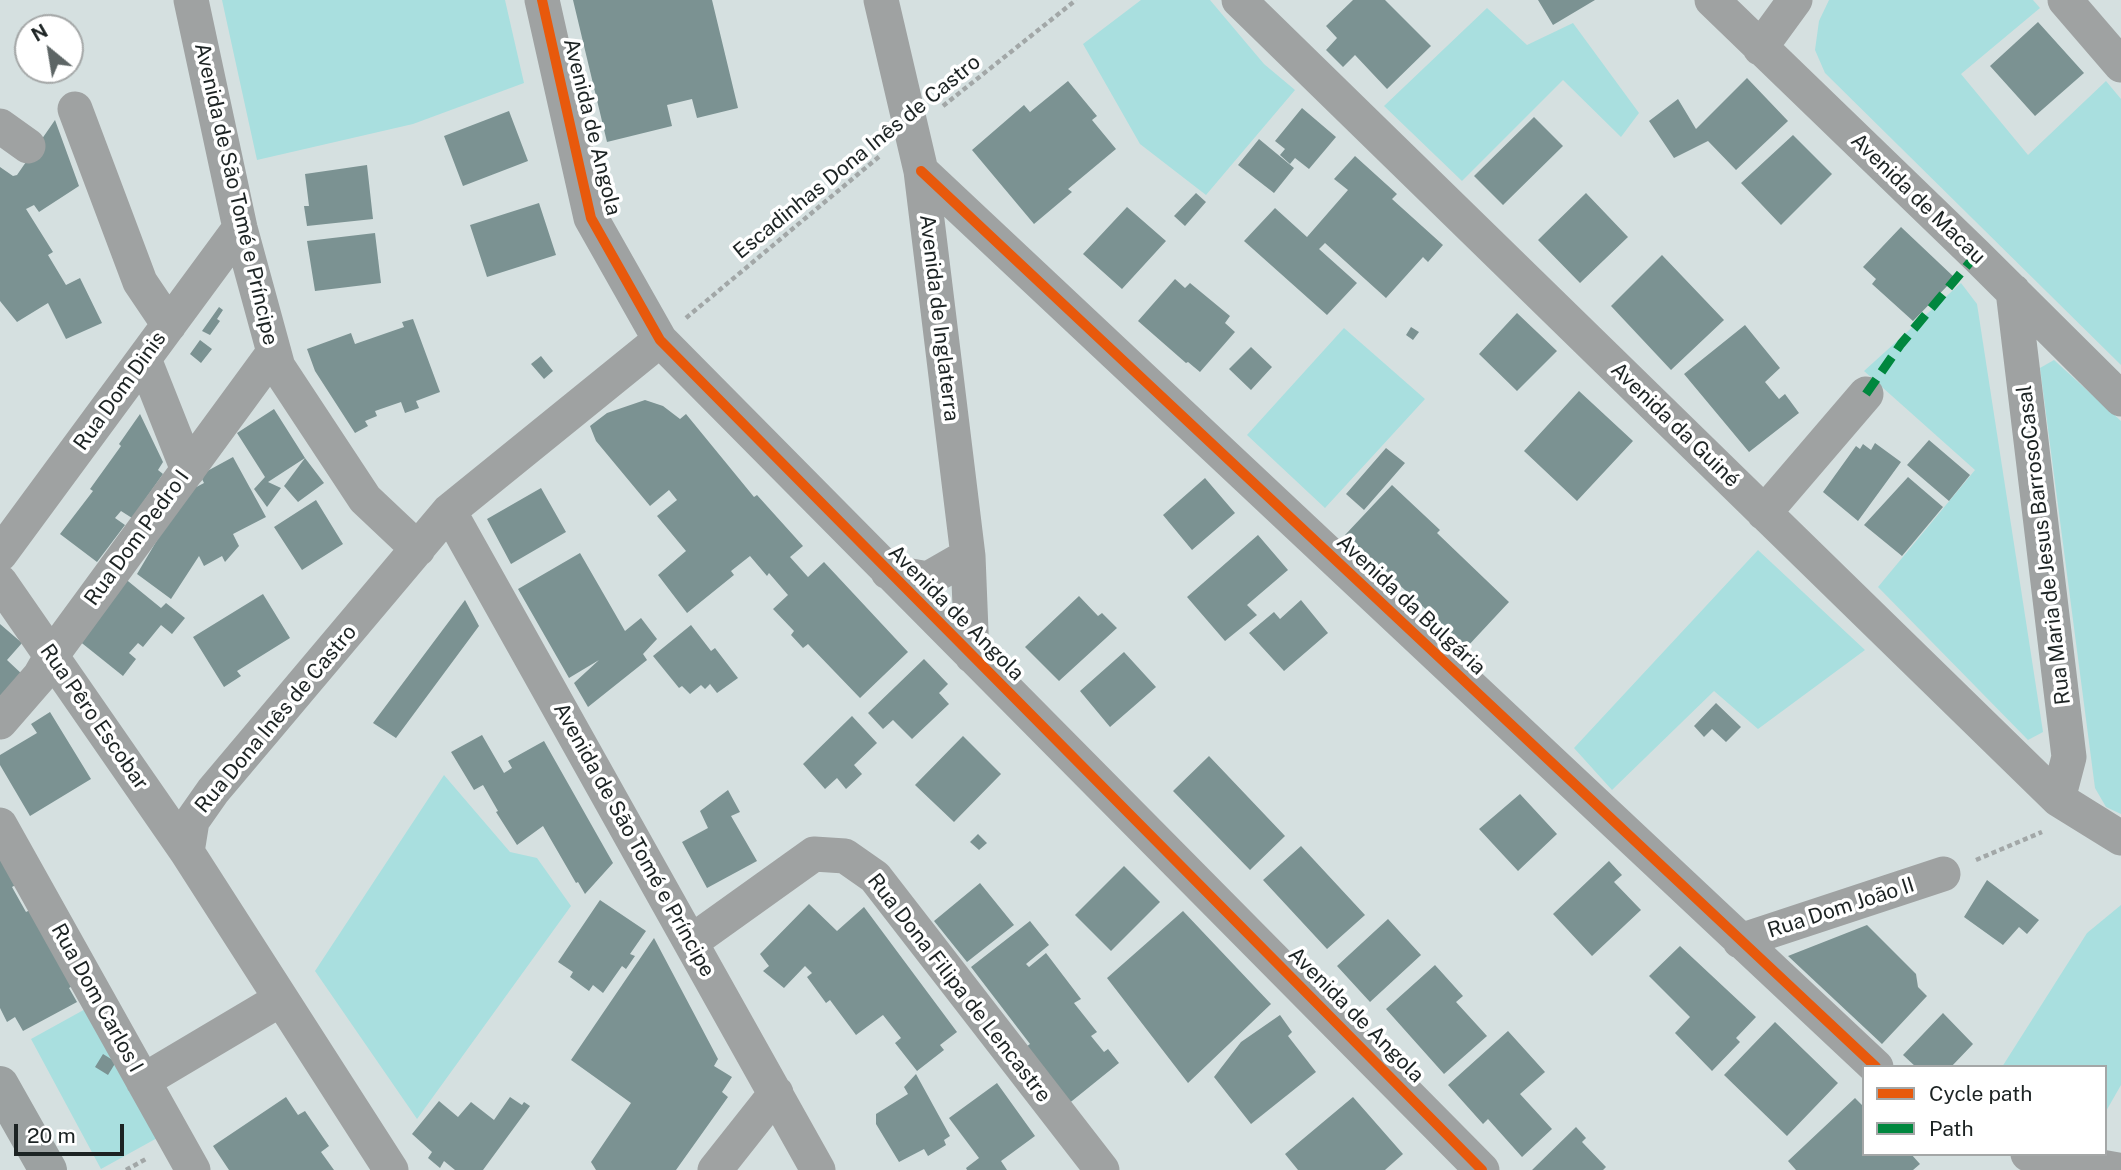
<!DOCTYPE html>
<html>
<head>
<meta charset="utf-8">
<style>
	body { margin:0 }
	#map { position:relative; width:2121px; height:1170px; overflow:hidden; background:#d5e0e0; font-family:"Public Sans",sans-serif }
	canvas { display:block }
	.legend { position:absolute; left:1862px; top:1065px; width:245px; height:91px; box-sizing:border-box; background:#fff; border:2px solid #a4a7a7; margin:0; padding:9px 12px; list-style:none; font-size:21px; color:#1c2323 }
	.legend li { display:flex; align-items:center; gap:14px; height:35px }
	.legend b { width:35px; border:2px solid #a4a7a7 }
	.north { position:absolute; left:14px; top:14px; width:70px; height:70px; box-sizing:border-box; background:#fff; border:2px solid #a4a7a7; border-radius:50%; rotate:330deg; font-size:19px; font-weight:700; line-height:28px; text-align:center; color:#1c2323 }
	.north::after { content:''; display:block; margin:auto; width:24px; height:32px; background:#5d6565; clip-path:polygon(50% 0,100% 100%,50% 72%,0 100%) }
	.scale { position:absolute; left:14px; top:1124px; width:110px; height:32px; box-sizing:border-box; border:4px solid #1c2323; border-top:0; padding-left:9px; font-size:21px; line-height:24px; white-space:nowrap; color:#1c2323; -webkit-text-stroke:5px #fff; paint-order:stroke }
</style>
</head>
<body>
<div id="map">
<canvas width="2121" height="1170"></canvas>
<ul class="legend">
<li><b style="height:9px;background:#e8590c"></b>Cycle path</li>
<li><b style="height:9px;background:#00873e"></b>Path</li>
</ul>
<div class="north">N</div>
<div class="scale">20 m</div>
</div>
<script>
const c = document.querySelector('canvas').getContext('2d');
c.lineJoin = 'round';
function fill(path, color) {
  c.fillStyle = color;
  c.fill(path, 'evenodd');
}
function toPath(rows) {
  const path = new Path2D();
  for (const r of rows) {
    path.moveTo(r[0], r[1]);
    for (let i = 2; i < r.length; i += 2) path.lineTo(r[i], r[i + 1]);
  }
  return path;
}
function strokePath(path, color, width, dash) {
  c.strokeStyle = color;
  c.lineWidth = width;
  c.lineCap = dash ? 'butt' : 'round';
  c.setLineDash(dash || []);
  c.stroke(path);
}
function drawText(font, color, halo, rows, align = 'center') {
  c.font = font + ' "Public Sans",sans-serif';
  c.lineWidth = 7;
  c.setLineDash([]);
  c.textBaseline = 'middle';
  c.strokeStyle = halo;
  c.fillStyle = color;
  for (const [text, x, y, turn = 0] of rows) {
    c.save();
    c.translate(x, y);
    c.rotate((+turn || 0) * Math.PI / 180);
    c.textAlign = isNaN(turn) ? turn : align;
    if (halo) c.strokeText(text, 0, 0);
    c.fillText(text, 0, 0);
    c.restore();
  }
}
fill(toPath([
	[222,0,505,0,524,83,413,124,257,160],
	[1141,0,1210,0,1264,64,1295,90,1206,195,1140,144,1083,44],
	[1829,0,2033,0,2040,8,1961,74,2028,155,2106,81,2121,99,2121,365,1825,73,1815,50,1819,21],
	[1487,8,1527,45,1573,23,1639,113,1621,137,1563,80,1462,181,1384,106],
	[1961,283,1977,304,2043,732,2028,740,1878,587,1975,470,1864,371],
	[1344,328,1425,399,1325,508,1247,435],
	[2054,360,2121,421,2121,814,2106,807,2095,788,2040,368],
	[1758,550,1865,650,1758,729,1714,691,1612,790,1574,748],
	[444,775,510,852,537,858,571,906,417,1119,315,971],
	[2121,905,2121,1085,2105,1113,2105,1067,2002,1067,2087,933],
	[89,1007,159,1137,101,1169,31,1039]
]), '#a9dfdf');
fill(toPath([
	[573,0,712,0,738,108,697,118,692,99,667,105,672,126,607,142],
	[1353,0,1385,0,1431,46,1387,89,1355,55,1343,67,1326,50,1337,38,1326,26],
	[1538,0,1595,0,1553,25],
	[2038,22,2084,73,2035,116,1990,66],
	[1747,78,1788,121,1736,170,1708,141,1674,158,1649,121,1678,99,1696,129],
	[1068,81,1097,116,1092,120,1116,149,1068,189,1072,192,1034,224,972,150,1024,105,1030,112],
	[1302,108,1336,137,1309,169,1295,158,1290,164,1280,155,1285,149,1275,141],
	[509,111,528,161,463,186,444,136],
	[1534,117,1563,146,1503,205,1474,176],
	[55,120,79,186,39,212,34,205,26,209,53,252,48,255,66,285,80,278,102,323,66,339,48,303,17,322,0,301,0,167,13,176,17,175],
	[1793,135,1832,174,1781,225,1741,183],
	[1259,139,1294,168,1274,193,1238,165],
	[1355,156,1397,194,1392,199,1443,245,1428,262,1423,257,1386,298,1325,243,1319,249,1357,283,1327,315,1244,241,1275,208,1307,237,1348,190,1334,179],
	[367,165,373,219,307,226,304,206,309,206,305,174],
	[1196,193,1206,202,1185,226,1174,216],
	[1586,193,1628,237,1580,283,1538,240],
	[539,203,556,255,487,277,470,225],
	[1127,207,1166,241,1122,289,1083,254],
	[1901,227,1955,278,1913,321,1872,284,1876,279,1863,267],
	[375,233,381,283,315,291,307,241],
	[1662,255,1724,320,1671,370,1611,306],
	[1175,279,1185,288,1190,283,1230,316,1225,323,1235,332,1200,372,1188,362,1186,363,1138,321],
	[219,307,223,310,217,319,220,321,210,335,202,331],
	[1517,313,1557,351,1517,391,1479,354],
	[413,319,440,392,416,401,419,408,405,413,401,402,375,411,377,416,365,421,368,426,355,433,315,371,307,349,351,333,355,344,404,327,402,322],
	[1745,325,1780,368,1765,382,1779,399,1785,394,1799,413,1749,452,1684,374],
	[1411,327,1419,332,1413,340,1406,335],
	[200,340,212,349,201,363,190,354],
	[1251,347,1272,367,1251,390,1229,369],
	[541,356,553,371,544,379,531,364],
	[1579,391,1633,441,1577,501,1524,451],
	[645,400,663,406,680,419,686,414,754,497,757,495,803,546,790,557,808,577,824,562,908,652,860,698,808,644,803,648,791,635,794,631,773,609,788,595,769,573,767,576,750,556,731,571,734,575,687,613,658,575,686,551,657,516,677,500,669,490,650,506,596,441,590,426,607,413],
	[274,409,305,458,268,482,281,488,267,507,254,489,265,477,237,433],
	[140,414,163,462,158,470,163,474,132,518,121,511,115,518,125,525,97,562,60,534,93,491,90,489,121,446,119,444],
	[1929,440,1970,475,1949,501,1907,465],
	[1875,443,1901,462,1858,521,1823,492,1856,446,1860,449,1863,444,1871,450],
	[1386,448,1405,463,1364,510,1346,494],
	[233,457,266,517,233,534,239,546,225,562,222,556,204,566,199,556,171,599,137,574,185,493,204,483,200,475],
	[305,458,324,483,298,502,284,486],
	[1908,477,1943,507,1902,556,1864,525],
	[1205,478,1235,513,1192,550,1163,515],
	[1392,485,1440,530,1437,533,1509,602,1467,647,1345,535],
	[541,488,566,532,511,564,487,519],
	[316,500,343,544,302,570,274,527],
	[1258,535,1288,570,1247,605,1257,615,1225,641,1187,597],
	[580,553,625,631,641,618,657,639,643,654,647,660,588,707,574,683,599,660,569,678,518,589],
	[123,577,161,608,166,603,185,618,172,634,161,625,143,647,138,643,129,653,136,659,123,676,78,640],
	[263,594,290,638,237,671,241,676,224,687,193,637],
	[1079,596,1098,616,1102,613,1117,628,1059,681,1025,647],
	[465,600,479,626,396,738,373,723],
	[1301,600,1328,633,1284,671,1249,633,1274,612,1280,619],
	[0,624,22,643,7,660,24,676,0,701],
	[691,625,711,651,715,648,738,678,717,693,710,684,705,689,701,685,690,694,682,686,679,688,653,656],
	[1124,652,1156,687,1110,727,1080,691],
	[924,659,948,684,939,693,949,704,912,739,893,720,883,729,868,713],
	[1716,703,1741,727,1726,742,1712,729,1704,737,1694,726],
	[50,712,91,779,30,816,0,765,0,755,37,733,31,724],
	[852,716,877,743,854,765,862,774,846,789,837,778,825,789,803,764],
	[482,735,504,773,512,768,508,761,544,741,613,863,585,894,578,882,576,883,543,826,517,845,496,812,498,811,483,785,474,790,451,752],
	[963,736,1001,774,954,822,915,785],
	[1209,756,1285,836,1250,870,1173,791],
	[728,790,740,812,731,816,757,861,707,888,682,842,708,828,700,811],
	[1520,794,1557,834,1518,871,1479,829],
	[978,834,987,843,979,850,970,842],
	[1301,846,1365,915,1327,949,1263,880],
	[0,848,19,883,12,887,26,912,34,908,76,984,69,988,77,1002,23,1031,15,1017,7,1022,0,1008],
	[1609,861,1622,875,1614,882,1641,910,1592,956,1553,914],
	[1124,866,1160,902,1111,951,1075,915],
	[1987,880,2039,920,2027,934,2019,927,2003,945,1964,917],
	[980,883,1014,925,967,962,934,921],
	[600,900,646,931,630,954,635,956,626,969,622,966,603,993,593,985,589,991,570,977,573,972,558,962],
	[809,904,837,931,864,907,957,1032,940,1045,944,1050,917,1071,895,1043,901,1038,883,1015,856,1035,830,1000,826,1003,807,977,812,973,805,966,784,988,763,971,769,966,760,954],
	[1183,911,1271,1004,1188,1083,1107,978],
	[1388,919,1421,955,1370,1002,1337,966],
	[1030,921,1049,945,1026,964,1029,967,1046,953,1081,999,1074,1003,1097,1032,1091,1036,1104,1052,1108,1049,1119,1063,1067,1105,1023,1049,1030,1044,971,967],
	[1867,925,1916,974,1918,987,1927,996,1882,1044,1788,956],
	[654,938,718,1059,714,1066,732,1077,722,1092,728,1097,676,1170,596,1170,591,1162,631,1103,571,1060],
	[1680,946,1756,1017,1736,1038,1740,1042,1712,1071,1675,1033,1690,1017,1649,976],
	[1435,965,1463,996,1456,1002,1487,1036,1444,1074,1386,1009],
	[1943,1013,1973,1044,1951,1067,1916,1067,1903,1055],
	[1280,1015,1292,1032,1288,1036,1316,1072,1251,1124,1214,1077,1241,1042],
	[1775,1022,1838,1083,1787,1136,1724,1075],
	[1508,1031,1545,1072,1520,1094,1552,1129,1522,1157,1488,1119,1483,1124,1448,1085],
	[103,1054,116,1062,108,1075,95,1067],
	[916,1074,950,1136,944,1140,946,1145,928,1156,924,1149,899,1162,876,1124,876,1114,908,1094,904,1087],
	[997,1083,1035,1136,1001,1161,1007,1170,967,1170,966,1168,979,1158,949,1118],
	[286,1097,298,1115,305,1111,329,1146,321,1152,334,1170,229,1170,213,1146],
	[510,1097,522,1105,524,1102,530,1106,483,1170,455,1170,444,1161,440,1168,428,1158,432,1152,412,1134,439,1101,458,1117,471,1102,494,1120],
	[1353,1097,1403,1154,1385,1170,1298,1170,1285,1154],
	[1855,1098,1864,1107,1864,1154,1911,1154,1920,1164,1913,1170,1796,1170,1788,1161],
	[1576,1127,1586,1138,1582,1142,1606,1167,1603,1170,1532,1170]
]), '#7b9292');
strokePath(toPath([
	[943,106,1076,0],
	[686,318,881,155],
	[1976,860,2042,832],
	[126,1170,146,1159]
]), '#a2a7a7', 4.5, [5, 3.5]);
strokePath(toPath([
	[191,0,240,228,278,367,365,499,418,549],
	[542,0,591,218,660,340,1482,1170],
	[881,0,921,171,968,556,972,656],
	[1239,0,2058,799,2121,838],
	[1712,0,1976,255,2121,399],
	[2065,0,2121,65],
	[1760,48,1795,0],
	[75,109,140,282,169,325],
	[0,126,28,146],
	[921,171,1876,1067],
	[2013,291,2069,757,2058,799],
	[144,359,188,470],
	[449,511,818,1170],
	[1764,513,1866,394],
	[0,554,240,228],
	[888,572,928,579,968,556],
	[0,582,187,852],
	[0,722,40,676,52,655,274,352],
	[0,825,193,1170],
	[1740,941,1943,874],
	[691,942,814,854,845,856,875,877,1102,1170],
	[143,1081,281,999],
	[2028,1154,2118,1170],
	[391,1170,187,852,192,821,213,791,449,511,660,340],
	[715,1170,776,1093]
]), '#9fa2a2', 35);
strokePath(toPath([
	[0,1085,48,1170]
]), '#9ca1a1', 38);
strokePath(toPath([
	[1866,394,1901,344,1976,255]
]), '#00873e', 9, [18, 9]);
strokePath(toPath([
	[542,0,591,218,660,340,1482,1170],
	[921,171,1876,1067]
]), '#e8590c', 10);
drawText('21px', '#1c2323', '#fff', [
	["Avenida de Angola",592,127,76],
	["Escadinhas Dona Inês de Castro",857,157,-39],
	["Avenida de São Tomé e Príncipe",236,194,77],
	["Avenida de Macau",1918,199,44],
	["Avenida de Inglaterra",939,318,83],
	["Rua Dom Dinis",120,391,-54],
	["Avenida da Guiné",1675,425,44],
	["Rua Dom Pedro I",137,538,-54],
	["Rua Maria de Jesus BarrosoCasal",2044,545,-97],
	["Avenida da Bulgária",1411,605,43],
	["Avenida de Angola",956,613,45],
	["Rua Pêro Escobar",94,717,55],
	["Rua Dona Inês de Castro",276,719,-50],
	["Avenida de São Tomé e Príncipe",634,840,61],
	["Rua Dom João II",1841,908,-18],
	["Rua Dona Filipa de Lencastre",959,988,52],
	["Rua Dom Carlos I",97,998,61],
	["Avenida de Angola",1356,1015,45]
]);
</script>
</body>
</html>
